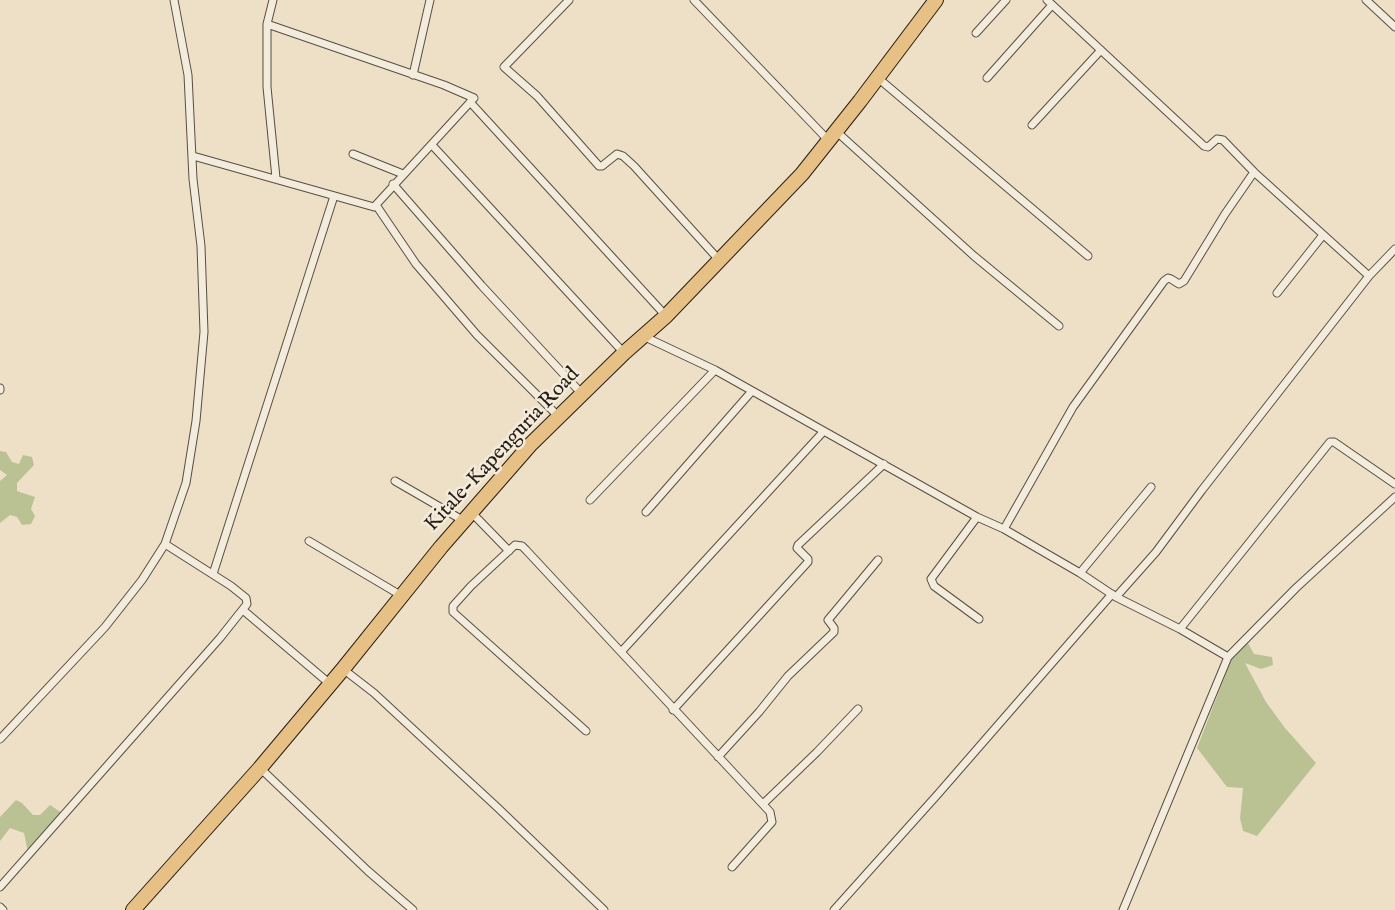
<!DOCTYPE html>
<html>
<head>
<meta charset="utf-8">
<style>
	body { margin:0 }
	canvas { display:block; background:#ede0c7 }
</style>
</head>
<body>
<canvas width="1395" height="910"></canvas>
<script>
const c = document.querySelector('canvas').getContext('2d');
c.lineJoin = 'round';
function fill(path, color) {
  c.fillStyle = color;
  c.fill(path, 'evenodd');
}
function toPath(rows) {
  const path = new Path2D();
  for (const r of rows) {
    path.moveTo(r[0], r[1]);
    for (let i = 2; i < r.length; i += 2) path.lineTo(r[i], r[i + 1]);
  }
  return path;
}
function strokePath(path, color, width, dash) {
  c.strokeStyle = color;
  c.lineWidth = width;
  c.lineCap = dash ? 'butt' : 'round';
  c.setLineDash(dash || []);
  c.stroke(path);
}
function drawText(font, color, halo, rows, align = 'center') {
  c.font = font + ' "IM FELL English",serif';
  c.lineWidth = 5;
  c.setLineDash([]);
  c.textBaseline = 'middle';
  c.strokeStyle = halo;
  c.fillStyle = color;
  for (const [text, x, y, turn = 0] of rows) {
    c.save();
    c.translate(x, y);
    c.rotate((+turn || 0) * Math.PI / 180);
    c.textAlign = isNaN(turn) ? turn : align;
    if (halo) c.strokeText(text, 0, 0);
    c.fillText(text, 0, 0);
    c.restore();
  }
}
fill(toPath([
	[0,451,6,452,12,462,19,464,23,455,32,457,34,465,17,483,17,491,35,497,31,509,35,516,31,524,22,525,17,517,10,515,0,523,0,481,7,475,0,470],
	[1248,643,1254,654,1272,657,1273,665,1261,669,1245,663,1266,702,1285,728,1316,763,1257,836,1243,831,1240,818,1243,788,1227,787,1197,748,1232,658],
	[16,800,22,803,33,815,40,815,50,805,62,813,28,852,24,833,10,828,0,841,0,817]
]), '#bac294');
const street = toPath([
	[569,0,504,67,537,96,599,166,602,166,617,154,623,156,634,166,720,261],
	[694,0,829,141],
	[1047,0,1204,146,1208,147,1217,139,1223,140,1254,172,1369,276],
	[1366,0,1395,27],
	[267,24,267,87,276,178],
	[976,33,1006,0],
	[413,75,430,0],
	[878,78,1088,256],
	[987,78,1052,5],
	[470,102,666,316],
	[1032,125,1101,50],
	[837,132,974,256,1059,326],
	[432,145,624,353],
	[353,154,403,174],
	[193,156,374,207,474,98,444,85,267,24,273,0],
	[393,184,482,286,582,394],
	[376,205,416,264,477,335,559,417],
	[1277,293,1323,235],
	[643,336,715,370,977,517,1004,529,1080,573,1116,597,1180,629,1228,657],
	[0,388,0,390],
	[395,481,464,521],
	[590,500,715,370],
	[646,512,752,391],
	[472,513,509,551],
	[977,517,931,579,934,586,979,619],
	[1004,529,1073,407,1164,281,1168,278,1171,279,1179,284,1184,281,1225,214,1254,172],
	[309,541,402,596],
	[1080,573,1151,487],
	[213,574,334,196],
	[1116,597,1156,552,1202,490,1369,276,1395,249],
	[243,610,330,684],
	[1180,629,1330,442,1334,442,1395,484],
	[621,652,823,432],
	[343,669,374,693,498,808,604,910],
	[673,710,808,562,808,559,797,548,798,545,884,464],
	[586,731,453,612,453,606,471,586,515,545,522,546,526,550,770,812,772,822,732,867],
	[0,739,105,627,142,580,165,544,186,483,196,421,204,332,201,246,193,179,188,75,174,0],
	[718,757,759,712,788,676,834,632,834,628,828,620,878,560],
	[260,768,368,871,413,910],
	[763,804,817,752,858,709],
	[0,887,220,638,247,604,246,598,231,586,165,544],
	[0,907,3,910],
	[834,910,938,794,1112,594],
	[1123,910,1228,657,1296,588,1395,497]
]);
const highway = toPath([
	[133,910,260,768,343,669,441,547,531,444,624,353,666,316,802,174,860,101,936,0]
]);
strokePath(street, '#594e41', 9);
strokePath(highway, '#281d14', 16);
strokePath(street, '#f3ebdb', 7);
strokePath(highway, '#e6c084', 14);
drawText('21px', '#281d14', '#f3ebdb', [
	["Kitale-Kapenguria Road",503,450,-47]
]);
</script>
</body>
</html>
